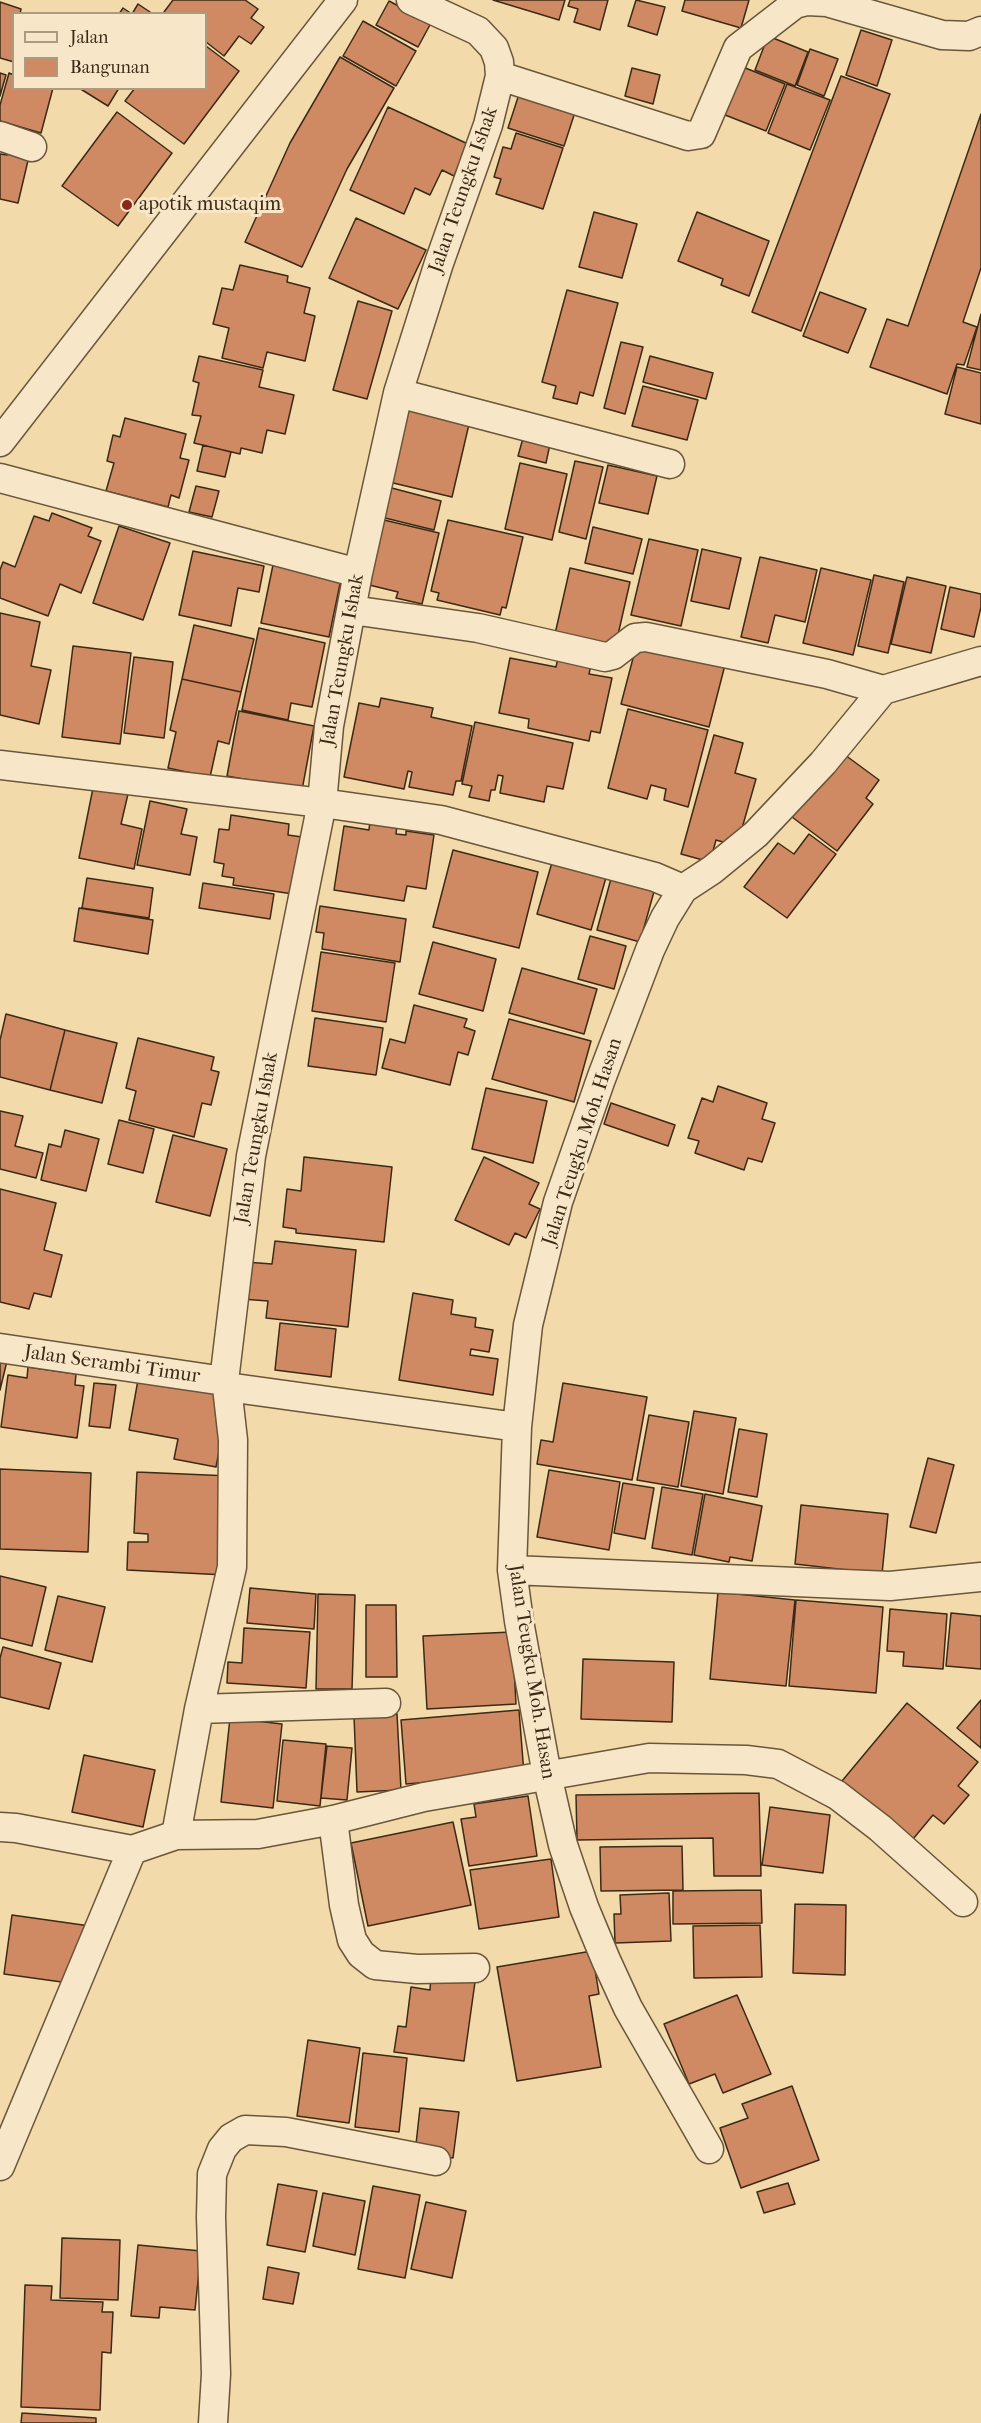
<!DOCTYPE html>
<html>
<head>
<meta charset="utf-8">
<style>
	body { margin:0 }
	#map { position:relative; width:981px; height:2423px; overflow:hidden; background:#f3daaa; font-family:"IM FELL French Canon",serif }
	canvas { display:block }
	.legend { position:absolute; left:12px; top:12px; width:195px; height:78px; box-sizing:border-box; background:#f7e7c8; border:2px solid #ac9b81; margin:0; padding:8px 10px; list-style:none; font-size:18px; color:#3b2a16 }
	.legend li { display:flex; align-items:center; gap:12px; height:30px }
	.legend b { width:30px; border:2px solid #ac9b81 }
</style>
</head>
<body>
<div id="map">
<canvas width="981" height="2423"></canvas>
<ul class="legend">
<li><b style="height:8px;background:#f7e7c8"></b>Jalan</li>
<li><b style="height:16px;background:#d08a63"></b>Bangunan</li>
</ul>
</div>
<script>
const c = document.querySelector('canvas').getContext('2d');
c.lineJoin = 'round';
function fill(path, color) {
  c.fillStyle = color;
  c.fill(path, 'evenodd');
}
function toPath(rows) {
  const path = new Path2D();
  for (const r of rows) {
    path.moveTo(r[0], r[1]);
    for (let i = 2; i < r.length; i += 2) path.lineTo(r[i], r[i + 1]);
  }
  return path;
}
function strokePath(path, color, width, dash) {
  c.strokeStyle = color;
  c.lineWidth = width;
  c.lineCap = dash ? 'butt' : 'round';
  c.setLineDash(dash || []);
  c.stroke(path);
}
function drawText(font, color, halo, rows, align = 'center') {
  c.font = font + ' "IM FELL French Canon",serif';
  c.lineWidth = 6;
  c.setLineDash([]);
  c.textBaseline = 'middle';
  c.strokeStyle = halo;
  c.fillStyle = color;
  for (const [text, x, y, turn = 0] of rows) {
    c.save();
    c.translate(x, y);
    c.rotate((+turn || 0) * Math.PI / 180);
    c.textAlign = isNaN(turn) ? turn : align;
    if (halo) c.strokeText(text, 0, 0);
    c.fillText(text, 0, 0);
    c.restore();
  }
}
const building = toPath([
	[173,0,245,0,258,9,251,18,264,27,251,44,239,36,224,56,206,42,206,14,166,14,164,12,173,0],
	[493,0,565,0,559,20,493,0],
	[570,0,608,0,600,30,574,22,578,9,568,6,570,0],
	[636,0,665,7,657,35,628,26,636,0],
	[685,0,749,0,741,28,682,11,685,0],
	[389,1,431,23,418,47,376,25,389,1],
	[0,2,21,9,20,14,14,14,14,62,0,58,0,2],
	[138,4,153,14,132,14,138,4],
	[123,8,132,14,119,14,123,8],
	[363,21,416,51,396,86,343,56,363,21],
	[861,30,892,40,877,86,846,75,861,30],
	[768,36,808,52,795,86,755,70,768,36],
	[206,46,239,71,184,144,125,101,135,88,206,88,206,46],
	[810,49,838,59,824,96,797,85,810,49],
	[340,57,394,88,347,169,302,267,245,242,290,143,340,57],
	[738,65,785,84,766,131,720,113,738,65],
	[632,68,660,75,653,104,625,96,632,68],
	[0,73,6,75,0,96,0,73],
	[9,73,14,75,14,88,53,88,41,133,0,121,0,105,9,73],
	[841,76,890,94,801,331,752,312,841,76],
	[787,84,830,100,810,150,768,133,787,84],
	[79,88,119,88,108,106,79,88],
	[521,88,577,106,564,146,508,128,521,88],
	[388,107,468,144,454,176,442,170,430,195,415,188,404,214,350,190,388,107],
	[117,112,172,153,118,226,62,186,117,112],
	[981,114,981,268,963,322,977,327,964,365,957,364,947,394,870,367,887,319,908,326,981,114],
	[516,133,563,148,543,209,496,194,501,179,494,177,503,147,511,149,516,133],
	[9,147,30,152,18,203,0,199,0,154,7,155,9,147],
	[594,212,637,224,622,278,579,267,594,212],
	[697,212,769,241,749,296,721,285,723,279,678,261,697,212],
	[356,218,426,250,398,309,329,278,356,218],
	[240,265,288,276,287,282,310,288,304,313,315,316,305,361,267,352,263,368,222,358,229,328,213,324,222,288,233,290,240,265],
	[567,290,618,303,593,396,580,392,577,404,553,398,556,386,542,382,567,290],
	[820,292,866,309,848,353,803,336,820,292],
	[358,301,392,311,367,399,333,390,358,301],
	[981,314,981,370,967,367,981,314],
	[621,342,643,347,625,414,604,408,621,342],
	[199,356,263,370,259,387,294,395,285,434,267,430,262,453,241,448,240,454,194,443,201,416,192,415,199,383,193,381,199,356],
	[650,356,713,373,706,399,643,382,650,356],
	[957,367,981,373,981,424,945,414,957,367],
	[643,386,698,400,687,440,632,426,643,386],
	[408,405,470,420,452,497,389,482,408,405],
	[125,418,186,434,180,458,189,460,179,498,171,495,168,507,106,491,114,463,107,461,113,435,120,437,125,418],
	[523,438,550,444,546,463,518,456,523,438],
	[203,445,231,452,225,477,197,471,203,445],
	[575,461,603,467,586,539,559,532,575,461],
	[520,463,567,474,552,540,505,529,520,463],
	[608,465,657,476,648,514,599,503,608,465],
	[196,486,219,491,212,517,189,512,196,486],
	[388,487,441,501,434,530,381,517,388,487],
	[52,513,92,528,88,536,101,541,81,593,60,584,48,616,0,598,0,570,3,562,15,567,34,516,49,521,52,513],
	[384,520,439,533,422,604,396,598,398,592,361,583,380,539,384,520],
	[448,520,523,537,506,608,502,607,500,615,437,600,439,593,431,591,448,520],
	[119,526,170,543,143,620,93,603,119,526],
	[593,527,642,539,633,574,585,563,593,527],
	[649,539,698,550,681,626,631,615,649,539],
	[702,549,741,558,729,609,691,601,702,549],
	[193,551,264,566,259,592,238,588,231,626,179,615,193,551],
	[760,557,817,570,805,622,775,615,768,643,741,637,760,557],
	[273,565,341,579,329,637,261,623,273,565],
	[570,568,630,582,615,648,555,634,570,568],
	[821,568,871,580,853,655,803,643,821,568],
	[874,575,904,582,888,653,858,646,874,575],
	[907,577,946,586,931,653,891,644,907,577],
	[950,587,981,594,981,607,974,637,941,629,950,587],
	[0,613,40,622,31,666,51,670,39,724,0,715,0,613],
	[194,625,254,639,241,692,182,679,194,625],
	[259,628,325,643,312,707,291,703,288,720,242,710,259,628],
	[637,643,725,665,709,727,621,704,637,643],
	[73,646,131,653,120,744,62,737,73,646],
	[559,653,592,660,589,674,612,678,600,733,591,731,589,741,528,728,529,719,499,713,510,658,556,667,559,653],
	[134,657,173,662,164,738,124,733,134,657],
	[182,679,241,692,229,744,218,741,210,777,168,768,176,732,170,730,182,679],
	[381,698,433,708,431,717,472,726,461,781,456,781,453,795,409,787,412,772,408,771,404,789,344,777,359,703,379,707,381,698],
	[628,709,708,730,688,807,664,800,666,789,651,785,647,799,608,788,628,709],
	[239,711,314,726,302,790,227,776,239,711],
	[475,722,573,743,563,789,547,786,544,802,500,793,503,776,498,775,495,790,491,790,489,801,469,797,472,786,462,784,475,722],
	[714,735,743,743,735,773,756,779,737,846,716,840,710,862,681,854,714,735],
	[841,752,879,780,866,798,873,804,837,851,792,817,841,752],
	[93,788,128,794,121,824,142,829,134,869,79,858,93,788],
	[150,801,187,809,181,834,197,837,190,875,137,865,150,801],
	[231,815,289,824,288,835,302,837,293,894,233,885,234,878,222,876,224,864,214,862,219,829,229,830,231,815],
	[370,821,397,825,396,834,406,835,406,831,434,835,426,889,407,886,404,901,334,890,344,826,369,830,370,821],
	[809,834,836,854,787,918,744,887,778,843,794,854,809,834],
	[453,850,538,872,519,948,433,927,453,850],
	[553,859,607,874,591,930,537,914,553,859],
	[612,875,655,888,640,942,597,930,612,875],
	[87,878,153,888,149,918,82,908,87,878],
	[203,883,274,894,270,919,199,908,203,883],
	[320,906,406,919,400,962,322,949,324,933,316,932,320,906],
	[79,908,153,920,148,954,74,941,79,908],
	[590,936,626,946,614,989,578,979,590,936],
	[433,942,496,959,483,1011,419,994,433,942],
	[321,952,395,963,386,1022,312,1011,321,952],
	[522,968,597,989,584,1034,509,1013,522,968],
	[414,1005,467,1019,464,1027,475,1031,468,1055,458,1052,450,1085,382,1068,390,1039,405,1043,414,1005],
	[6,1014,65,1030,50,1090,0,1077,0,1040,6,1014],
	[315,1018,383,1028,376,1075,308,1066,315,1018],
	[509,1019,591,1041,574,1102,492,1079,509,1019],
	[65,1030,117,1043,102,1103,50,1090,65,1030],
	[138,1038,214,1057,211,1070,219,1072,211,1105,202,1103,194,1137,129,1120,136,1091,126,1088,138,1038],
	[718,1086,767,1103,762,1119,775,1123,762,1162,748,1158,744,1170,695,1153,699,1141,688,1138,702,1098,713,1102,718,1086],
	[486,1088,547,1101,533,1163,472,1149,486,1088],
	[611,1103,675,1125,668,1146,604,1124,611,1103],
	[0,1111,23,1116,15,1146,43,1153,36,1178,0,1169,0,1111],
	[119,1120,154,1129,143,1173,108,1164,119,1120],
	[65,1130,99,1139,86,1191,41,1180,49,1144,61,1147,65,1130],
	[173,1135,227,1149,210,1216,156,1202,173,1135],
	[304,1157,392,1167,384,1242,296,1233,296,1229,283,1227,287,1189,301,1191,304,1157],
	[484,1157,539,1183,529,1204,540,1209,526,1238,515,1233,509,1245,455,1220,484,1157],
	[0,1189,56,1203,44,1250,62,1255,51,1297,34,1293,29,1309,0,1302,0,1189],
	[275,1241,356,1250,348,1327,266,1318,268,1301,242,1299,246,1262,272,1264,275,1241],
	[413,1293,453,1300,451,1314,476,1318,475,1327,493,1330,489,1352,471,1349,470,1355,498,1359,493,1395,399,1380,413,1293],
	[280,1323,336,1329,331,1377,275,1370,280,1323],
	[0,1359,7,1361,0,1390,0,1359],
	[28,1367,76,1374,75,1385,84,1386,77,1438,1,1427,8,1375,27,1378,28,1367],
	[138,1380,221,1395,225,1419,216,1467,174,1459,178,1439,129,1430,138,1380],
	[94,1383,116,1385,110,1428,89,1426,94,1383],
	[563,1383,647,1397,632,1480,537,1464,541,1440,553,1442,563,1383],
	[694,1411,736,1418,723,1494,681,1486,694,1411],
	[649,1415,689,1422,678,1487,637,1480,649,1415],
	[739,1429,767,1434,757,1497,728,1492,739,1429],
	[928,1458,954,1465,936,1533,910,1527,928,1458],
	[0,1469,91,1473,88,1552,0,1549,0,1469],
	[549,1470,620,1482,609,1550,537,1537,549,1470],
	[137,1472,230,1476,225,1575,127,1570,128,1542,148,1542,148,1534,134,1533,137,1472],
	[623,1483,654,1488,645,1539,614,1533,623,1483],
	[662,1487,703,1494,692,1555,652,1548,662,1487],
	[705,1494,762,1506,752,1561,730,1557,729,1562,694,1555,705,1494],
	[801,1505,888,1514,882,1574,795,1564,801,1505],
	[0,1576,46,1587,32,1646,0,1638,0,1576],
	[250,1588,316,1594,314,1629,247,1623,250,1588],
	[718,1592,795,1600,786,1686,710,1679,718,1592],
	[318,1594,355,1595,352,1689,316,1689,318,1594],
	[58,1596,105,1607,92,1662,45,1650,58,1596],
	[796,1600,883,1607,876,1693,789,1686,796,1600],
	[366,1605,396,1605,397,1677,366,1677,366,1605],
	[890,1609,947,1614,943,1669,903,1666,904,1652,887,1651,890,1609],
	[951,1613,981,1616,981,1669,946,1666,951,1613],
	[244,1628,310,1632,306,1688,227,1683,228,1662,242,1663,244,1628],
	[512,1632,516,1704,427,1709,423,1636,512,1632],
	[3,1647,61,1663,49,1709,0,1697,0,1658,3,1647],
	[583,1659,674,1662,672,1722,581,1719,583,1659],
	[981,1700,981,1748,957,1728,981,1700],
	[907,1703,978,1762,958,1786,969,1795,944,1824,933,1815,913,1839,842,1781,907,1703],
	[519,1710,524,1774,406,1784,401,1720,519,1710],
	[397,1714,401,1790,357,1792,354,1716,397,1714],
	[230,1718,282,1724,273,1808,221,1802,230,1718],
	[283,1740,326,1744,320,1806,277,1801,283,1740],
	[327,1746,352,1748,347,1800,321,1798,327,1746],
	[84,1755,155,1770,143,1827,72,1812,84,1755],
	[759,1793,761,1876,714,1876,713,1838,577,1840,576,1795,759,1793],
	[528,1796,537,1856,469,1866,461,1819,476,1817,474,1804,528,1796],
	[770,1807,830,1815,823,1873,762,1865,770,1807],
	[453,1822,471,1905,368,1926,351,1843,453,1822],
	[682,1846,683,1890,601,1891,600,1847,682,1846],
	[551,1859,559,1917,479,1929,470,1870,551,1859],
	[761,1890,762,1923,673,1924,673,1891,761,1890],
	[669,1893,671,1941,615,1943,614,1914,621,1914,620,1895,669,1893],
	[795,1904,846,1905,845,1975,793,1973,795,1904],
	[12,1915,90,1926,69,1983,4,1974,12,1915],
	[760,1925,762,1977,694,1978,693,1926,760,1925],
	[592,1951,599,1994,589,1996,601,2067,517,2081,497,1967,592,1951],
	[431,1976,475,1982,464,2061,394,2052,398,2026,406,2027,411,1987,430,1990,431,1976],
	[737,1995,771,2074,723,2093,715,2074,689,2084,664,2024,737,1995],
	[308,2040,360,2048,349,2123,297,2116,308,2040],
	[363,2053,407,2058,399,2132,355,2127,363,2053],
	[792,2086,819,2160,741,2188,720,2128,748,2118,742,2104,792,2086],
	[420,2108,459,2112,453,2158,415,2153,420,2108],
	[788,2183,795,2204,764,2213,757,2192,788,2183],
	[278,2184,317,2191,305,2252,267,2245,278,2184],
	[373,2186,420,2195,405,2278,358,2269,373,2186],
	[323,2193,365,2201,355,2255,313,2246,323,2193],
	[426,2202,466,2211,452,2278,411,2269,426,2202],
	[62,2238,120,2240,118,2300,60,2298,62,2238],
	[138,2245,201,2251,195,2310,160,2307,159,2318,131,2316,138,2245],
	[268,2267,299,2273,293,2304,263,2299,268,2267],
	[25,2285,52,2286,51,2300,103,2302,102,2312,113,2312,111,2353,102,2352,100,2410,21,2407,25,2285],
	[22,2413,96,2418,96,2423,21,2423,22,2413]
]);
fill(building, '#d08a63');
strokePath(building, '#3b2a16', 1.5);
const minor = toPath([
	[500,76,688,136,701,134,738,48,795,4,807,1,827,2,942,35,969,36,981,31],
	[0,136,32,147],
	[398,393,670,464],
	[0,442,343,0],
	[0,478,358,573],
	[352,610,478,628,605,657,613,655,635,638,646,637,827,674,883,690],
	[0,765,322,803,441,820,655,877,683,889],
	[0,1348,224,1381],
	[224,1381,251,1156,322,803,329,726,358,573,398,393,439,263,488,125,500,76,499,62,494,48,478,31,411,0],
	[224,1381,227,1387,517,1427],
	[512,1570,890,1586,981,1577],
	[199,1709,386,1703],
	[333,1820,344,1905,352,1940,361,1954,375,1965,417,1969,475,1968],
	[0,1827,16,1828,132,1850,176,1835,258,1834,333,1820,424,1797,649,1758,746,1760,778,1764,837,1795,880,1828,963,1902],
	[176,1835,199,1709,232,1567,233,1440,227,1387],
	[709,2149,628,2008,606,1960,584,1907,563,1845,547,1775,519,1621,512,1570,517,1427,528,1325,558,1202,601,1079,650,950,665,918,683,889,712,870,756,834,823,763,883,690,981,661],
	[0,2166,132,1850],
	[213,2423,216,2374,211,2217,212,2174,222,2149,231,2138,245,2130,286,2132,436,2161]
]);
strokePath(minor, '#69563b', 31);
strokePath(minor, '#f7e7c8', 28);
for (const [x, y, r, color] of [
	[127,205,6,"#8f2418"]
]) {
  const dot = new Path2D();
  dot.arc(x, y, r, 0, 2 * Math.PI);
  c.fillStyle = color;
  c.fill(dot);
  strokePath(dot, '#f7e7c8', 2);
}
drawText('20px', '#3b2a16', '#f7e7c8', [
	["Jalan Teungku Ishak",464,190,-71],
	["Jalan Teungku Ishak",343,660,-80],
	["Jalan Teungku Ishak",257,1138,-80],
	["Jalan Teugku Moh. Hasan",583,1142,-72],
	["Jalan Serambi Timur",112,1365,8],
	["Jalan Teugku Moh. Hasan",531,1672,81]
]);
drawText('20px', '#3b2a16', '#f7e7c8', [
	["apotik mustaqim",139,205]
], 'left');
</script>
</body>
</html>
